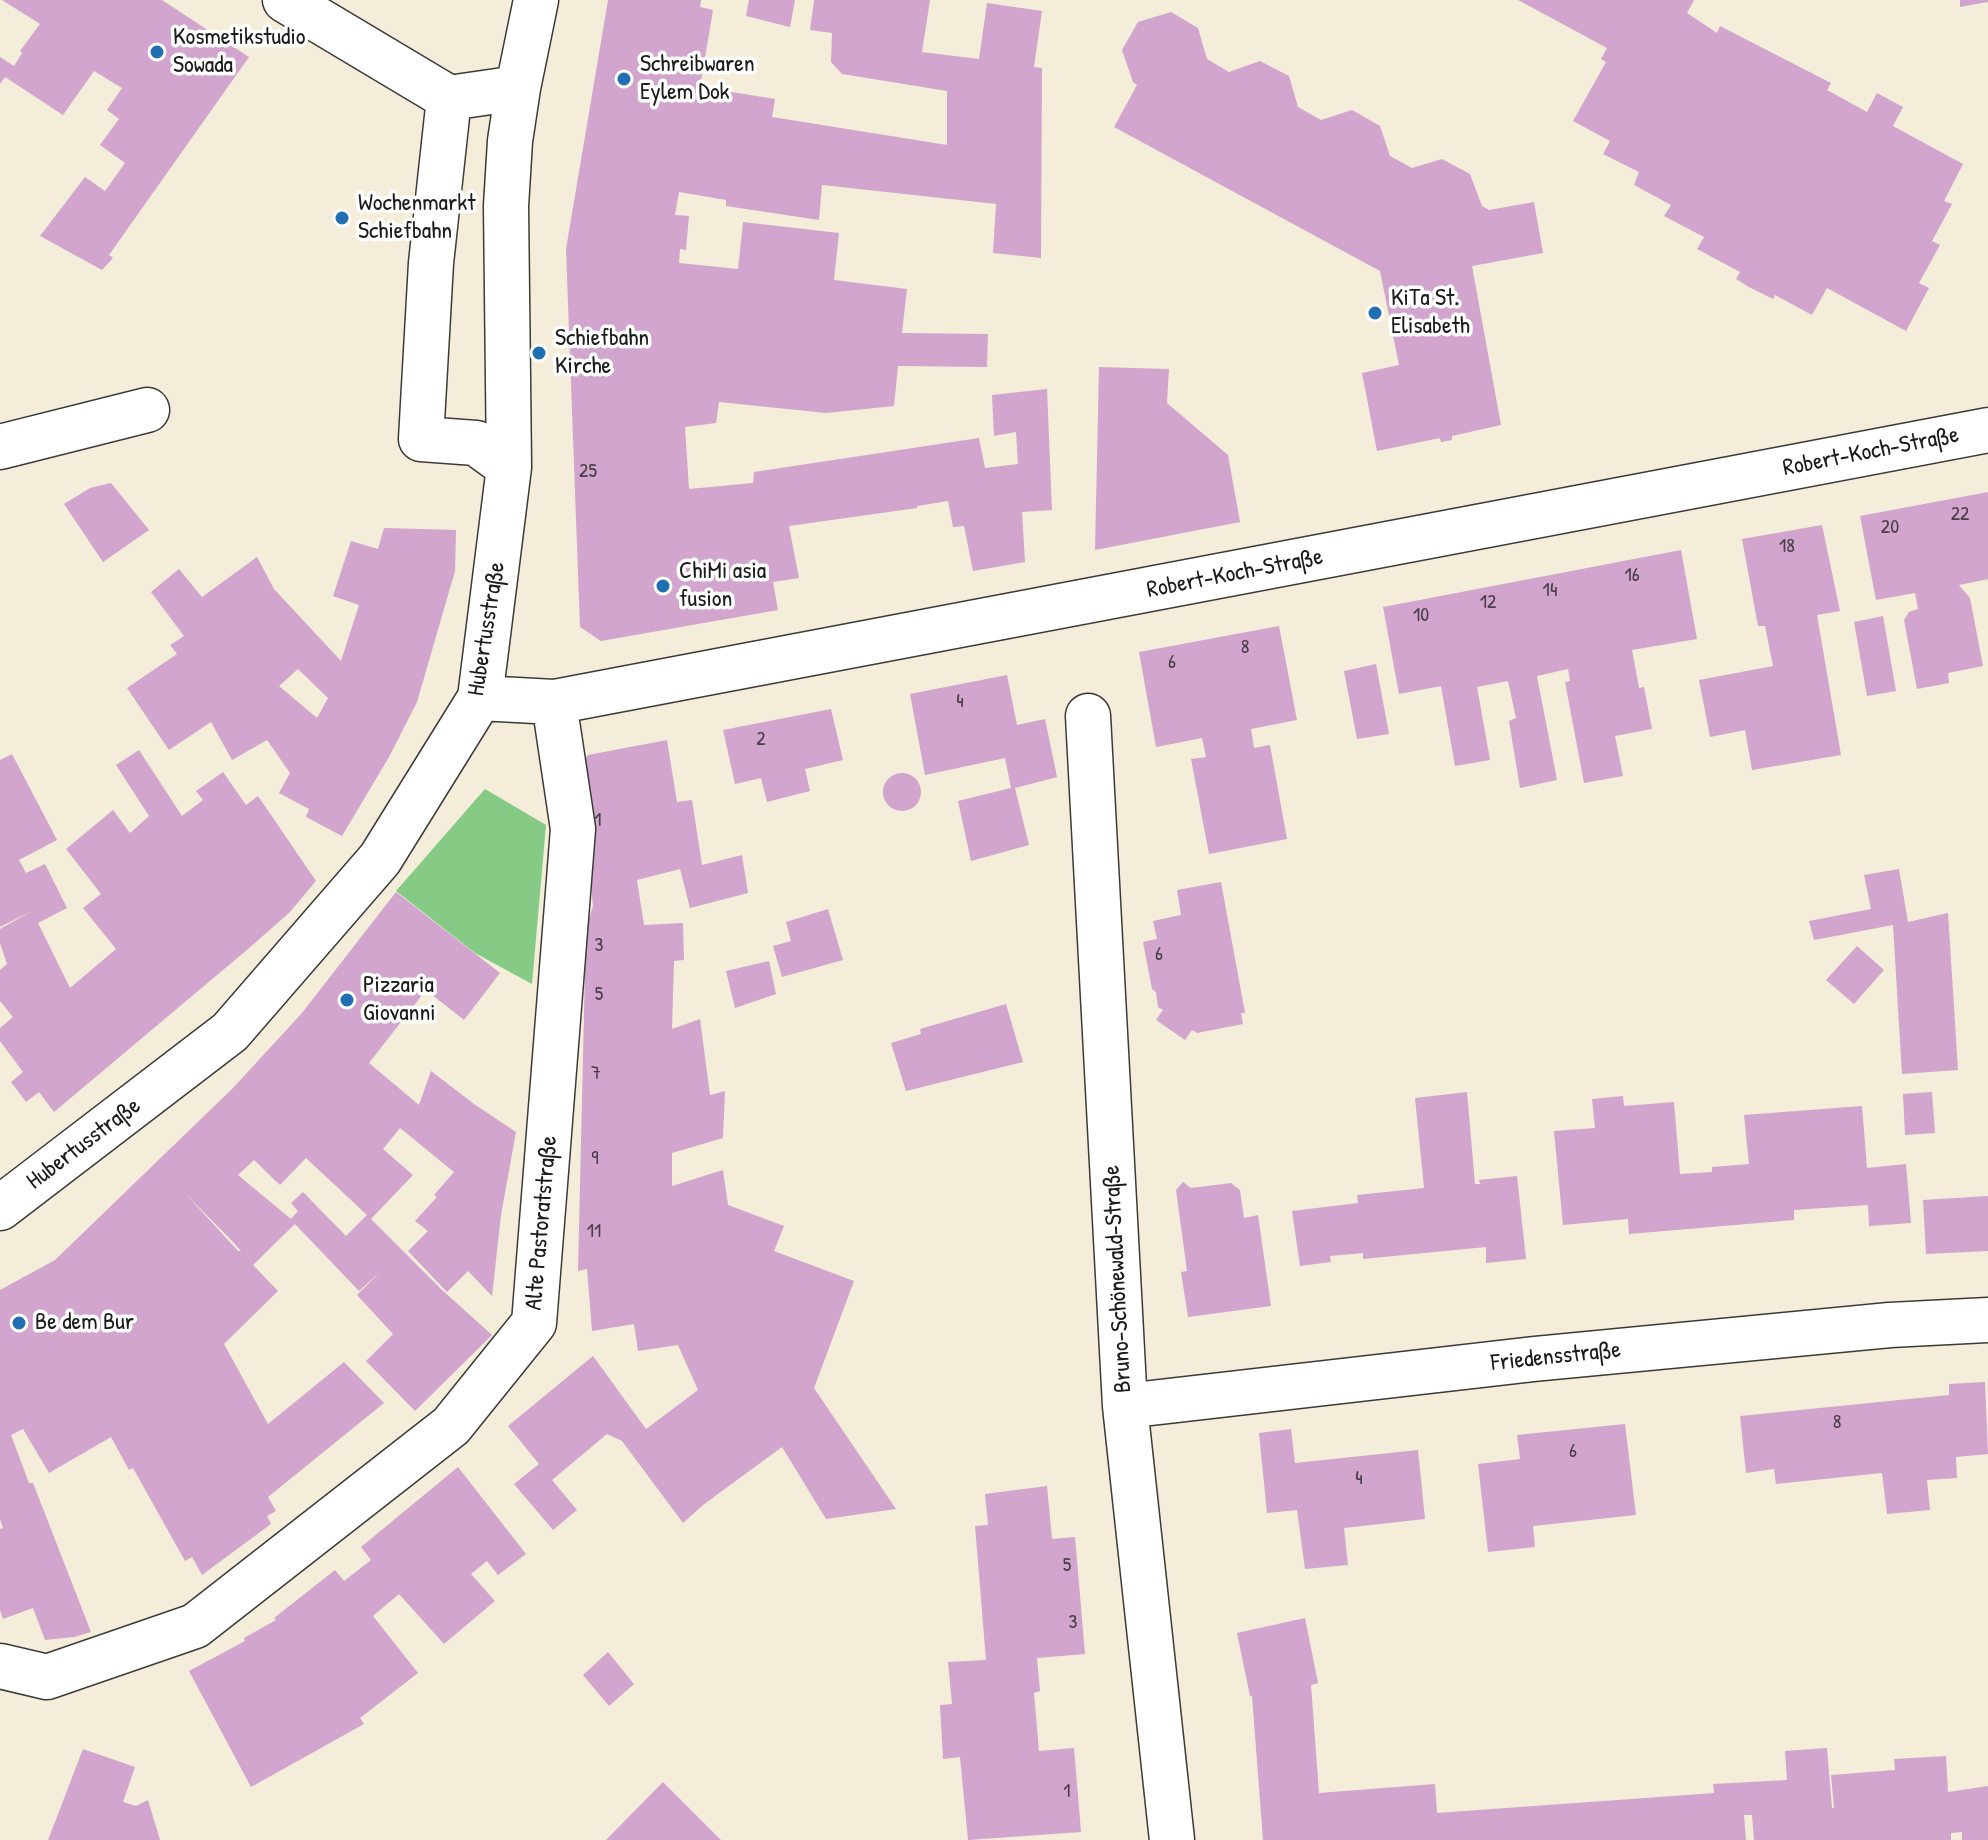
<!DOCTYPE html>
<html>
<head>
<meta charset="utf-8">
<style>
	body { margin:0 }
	canvas { display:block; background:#f3edd9 }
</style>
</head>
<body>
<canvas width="1988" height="1840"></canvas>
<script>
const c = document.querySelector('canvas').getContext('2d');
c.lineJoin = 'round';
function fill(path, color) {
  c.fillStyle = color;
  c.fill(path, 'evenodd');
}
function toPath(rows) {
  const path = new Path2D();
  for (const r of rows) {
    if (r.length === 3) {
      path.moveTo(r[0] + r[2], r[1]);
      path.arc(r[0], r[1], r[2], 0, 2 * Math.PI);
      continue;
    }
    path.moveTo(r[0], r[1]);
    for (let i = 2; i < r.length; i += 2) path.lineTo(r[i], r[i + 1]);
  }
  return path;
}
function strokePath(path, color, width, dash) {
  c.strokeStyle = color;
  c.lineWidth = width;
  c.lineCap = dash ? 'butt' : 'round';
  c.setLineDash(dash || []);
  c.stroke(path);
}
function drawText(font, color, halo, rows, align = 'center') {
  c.font = font + ' "Patrick Hand",sans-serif';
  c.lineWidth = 7;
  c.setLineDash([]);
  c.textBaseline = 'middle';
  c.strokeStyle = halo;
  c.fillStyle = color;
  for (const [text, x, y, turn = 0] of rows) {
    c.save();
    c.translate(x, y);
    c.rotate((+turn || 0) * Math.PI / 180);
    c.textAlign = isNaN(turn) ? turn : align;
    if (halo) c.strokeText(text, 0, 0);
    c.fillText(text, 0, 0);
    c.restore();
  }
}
fill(toPath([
	[485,789,546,825,532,984,475,953,396,891]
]), '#85ca85');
fill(toPath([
	[2,0,162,0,249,57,109,255,113,258,102,270,40,236,85,177,105,191,125,163,100,145,119,119,107,110,122,88,94,71,63,115,5,77,0,84,0,57,14,66,22,53,20,51,40,24],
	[608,0,701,0,700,7,713,10,700,87,775,99,772,117,947,145,947,91,842,74,831,62,832,33,810,30,814,0,930,0,922,52,979,59,987,3,1042,11,1034,67,1042,68,1041,258,993,253,996,204,822,185,819,220,726,206,726,200,679,192,675,215,689,216,686,250,680,249,679,263,738,269,743,222,839,233,834,280,907,289,902,333,988,334,987,367,898,366,894,406,826,413,719,402,716,423,685,427,689,489,753,483,754,472,979,438,985,468,1018,464,1016,432,994,436,992,395,1047,389,1052,510,1022,512,1025,562,973,571,964,526,953,527,948,501,917,506,917,508,789,526,799,578,773,582,778,610,601,641,580,627,566,249],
	[749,0,795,0,790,27,746,16],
	[1518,0,1694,0,1687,13,1717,33,1720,26,1831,83,1827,90,1867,112,1877,93,1903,107,1893,126,1963,164,1944,201,1952,204,1932,241,1940,245,1919,283,1929,288,1906,331,1827,288,1812,315,1775,295,1773,299,1749,287,1736,279,1740,272,1697,249,1704,237,1664,216,1671,205,1634,185,1639,172,1603,154,1610,141,1573,121,1606,62,1601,59,1607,48],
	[1960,0,1988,0,1988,2,1960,7],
	[1171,12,1198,28,1207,59,1229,72,1260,61,1289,76,1298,107,1321,120,1352,110,1380,126,1390,156,1412,168,1442,159,1470,174,1482,206,1489,210,1534,202,1543,253,1472,266,1501,425,1452,436,1452,440,1441,442,1440,438,1377,451,1362,373,1399,365,1380,271,1114,127,1137,85,1133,82,1122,50,1138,22],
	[1099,367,1169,369,1167,403,1228,455,1240,522,1095,550],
	[111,483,149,530,103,562,64,504,90,488],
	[1988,492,1988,579,1959,585,1970,598,1983,666,1948,673,1949,683,1917,689,1904,620,1909,612,1918,609,1915,593,1876,600,1860,516],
	[1822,525,1840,611,1817,615,1841,755,1752,770,1745,730,1710,737,1699,680,1773,666,1765,626,1758,626,1742,539],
	[384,528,456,530,455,571,417,702,389,757,342,836,306,817,309,809,279,793,290,773,267,740,232,760,211,722,169,750,127,688,177,654,170,645,184,636,151,592,179,569,202,597,257,557,274,589,341,661,359,605,333,596,351,541,378,549],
	[298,669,328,698,317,718,279,686],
	[1681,550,1697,639,1632,650,1639,688,1644,687,1652,729,1615,736,1623,776,1584,783,1565,682,1570,681,1568,669,1537,676,1557,780,1520,788,1509,721,1516,718,1508,681,1477,687,1490,760,1455,766,1441,686,1399,694,1383,607],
	[1883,616,1896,691,1867,696,1854,622],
	[1279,626,1297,720,1251,729,1254,748,1270,745,1287,839,1209,854,1191,759,1206,757,1202,738,1156,747,1139,652],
	[1376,664,1389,734,1357,739,1344,671],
	[1007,675,1017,725,1045,719,1057,777,1015,788,1029,845,971,861,958,801,1011,788,1005,758,925,775,910,694],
	[831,709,843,760,805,769,810,791,767,802,761,778,735,784,723,730],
	[667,740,677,802,692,800,702,865,742,855,748,893,690,908,680,869,637,880,644,925,683,923,684,960,674,961,672,1029,700,1019,710,1095,725,1091,723,1138,672,1153,672,1186,723,1170,728,1205,784,1226,774,1251,854,1281,814,1388,896,1509,826,1519,782,1447,703,1505,683,1523,622,1441,607,1434,552,1480,577,1510,553,1530,514,1484,539,1464,508,1426,593,1356,646,1429,698,1390,678,1345,638,1351,634,1324,592,1331,587,1269,578,1271,586,928,593,906,579,767,588,755],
	[139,750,182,816,203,800,196,791,223,772,246,805,258,796,316,881,289,913,248,949,54,1112,39,1092,26,1102,11,1082,23,1072,0,1041,0,1028,13,1017,0,1001,0,970,7,964,0,943,0,929,32,911,0,927,0,760,12,754,57,840,19,860,26,873,45,864,67,908,38,923,70,988,116,949,83,908,101,894,66,849,113,810,130,833,149,816,116,765],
	[902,792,19],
	[1899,869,1908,922,1948,913,1958,1070,1902,1074,1893,925,1814,940,1809,921,1871,909,1864,875],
	[1221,882,1245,1013,1241,1013,1243,1024,1197,1033,1192,1030,1185,1040,1156,1020,1163,1010,1158,1007,1156,992,1152,989,1143,942,1157,939,1153,921,1181,915,1177,890],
	[396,892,500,973,464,1020,426,990,369,1063,419,1105,431,1071,474,1104,516,1132,501,1215,492,1296,468,1271,447,1292,408,1251,428,1231,415,1221,437,1197,434,1195,454,1172,400,1128,383,1149,413,1175,371,1219,441,1289,492,1335,415,1411,366,1361,393,1334,357,1295,381,1271,359,1291,295,1224,253,1265,278,1291,224,1344,268,1424,344,1362,384,1403,268,1497,276,1511,267,1516,271,1524,202,1575,192,1557,185,1561,133,1468,129,1470,111,1437,49,1473,23,1429,11,1435,29,1483,33,1483,91,1632,74,1637,45,1640,33,1608,3,1619,0,1610,0,1529,3,1528,0,1519,0,1290,55,1260,233,1088,302,1013],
	[306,1158,367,1215,346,1236,303,1192,291,1203,298,1211,291,1219,238,1175,254,1160,280,1185],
	[185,1193,233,1242,241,1251,238,1251],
	[828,909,843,960,782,977,773,946,791,941,786,922],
	[1857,946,1884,970,1854,1004,1826,980],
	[769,961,776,994,735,1008,726,971],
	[1006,1004,1023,1062,906,1091,891,1043,921,1034,920,1029],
	[1467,1092,1475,1184,1480,1184,1479,1180,1517,1176,1526,1259,1486,1263,1486,1247,1363,1259,1363,1253,1330,1256,1331,1262,1300,1266,1292,1211,1358,1203,1357,1195,1424,1188,1415,1098],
	[1932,1092,1935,1133,1905,1135,1903,1094],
	[1623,1096,1624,1106,1674,1102,1680,1174,1712,1172,1712,1167,1749,1164,1744,1115,1862,1106,1867,1168,1906,1164,1911,1223,1869,1226,1868,1205,1794,1210,1794,1220,1629,1234,1628,1219,1563,1225,1554,1131,1595,1128,1592,1099],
	[1183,1182,1191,1188,1231,1183,1240,1190,1244,1218,1258,1215,1271,1306,1188,1317,1181,1272,1187,1271,1176,1190],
	[1988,1196,1988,1251,1926,1254,1923,1200],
	[1985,1382,1988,1454,1956,1457,1957,1478,1927,1480,1930,1510,1887,1514,1882,1473,1776,1484,1774,1469,1746,1473,1740,1416,1949,1395,1949,1384],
	[1625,1424,1636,1515,1533,1526,1535,1547,1488,1552,1478,1464,1520,1459,1517,1435],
	[1291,1429,1295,1463,1418,1450,1425,1519,1344,1528,1348,1565,1305,1569,1297,1510,1267,1513,1259,1433],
	[458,1467,526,1554,498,1575,487,1561,471,1574,495,1601,444,1644,399,1594,373,1616,418,1673,360,1718,364,1724,251,1787,189,1671,245,1641,244,1638,276,1620,274,1618,335,1570,344,1581,371,1560,361,1547],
	[1047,1486,1052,1539,1075,1537,1085,1654,1037,1658,1040,1691,1034,1693,1039,1751,1074,1748,1081,1832,968,1840,960,1757,943,1759,940,1705,952,1704,948,1662,986,1660,975,1526,988,1525,985,1494],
	[1305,1618,1318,1683,1311,1685,1319,1793,1435,1784,1437,1813,1714,1793,1713,1784,1787,1780,1785,1751,1827,1748,1832,1808,1834,1808,1831,1775,1895,1770,1894,1759,1946,1756,1948,1792,1988,1786,1988,1840,1962,1840,1962,1832,1951,1833,1951,1840,1754,1840,1752,1815,1744,1815,1746,1840,1263,1840,1252,1696,1250,1696,1237,1633],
	[608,1652,634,1684,609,1706,583,1675],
	[83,1749,135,1767,123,1802,136,1806,148,1800,160,1840,48,1840],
	[663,1782,721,1840,606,1840]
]), '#d1a5cd');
const minor = toPath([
	[285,0,449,98,518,88],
	[449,98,431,263,421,439,476,443,509,467],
	[0,447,147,410],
	[480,698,554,702,1988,430],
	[1088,716,1125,1406,1172,1840],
	[0,1208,230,1032,380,859,480,698,509,467,506,206,510,141,518,88,536,0],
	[1125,1406,1534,1359,1890,1325,1988,1320],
	[0,1666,47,1677,195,1626,451,1426,534,1323,573,829,554,702]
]);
strokePath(minor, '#3c3b38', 47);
strokePath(minor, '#fff', 44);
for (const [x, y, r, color] of [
	[157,52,8,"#1f6fb2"],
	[624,79,8,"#1f6fb2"],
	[342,218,8,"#1f6fb2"],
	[1375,313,8,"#1f6fb2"],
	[539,353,8,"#1f6fb2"],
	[663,586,8,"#1f6fb2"],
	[347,1000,8,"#1f6fb2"],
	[19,1323,8,"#1f6fb2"]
]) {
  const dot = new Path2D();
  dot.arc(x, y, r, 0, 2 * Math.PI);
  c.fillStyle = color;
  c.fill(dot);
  strokePath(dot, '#fff', 3);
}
drawText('20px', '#493e48', null, [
	["25",588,472],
	["22",1960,515],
	["20",1890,528],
	["18",1787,547],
	["16",1632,576],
	["14",1550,591],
	["12",1488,603],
	["10",1421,616],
	["8",1245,648],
	["6",1172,663],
	["4",960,702],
	["2",761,740],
	["1",598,821],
	["3",599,946],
	["6",1159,955],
	["5",599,995],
	["7",596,1074],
	["9",595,1159],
	["11",594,1232],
	["8",1837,1423],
	["6",1573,1452],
	["4",1359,1479],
	["5",1067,1566],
	["3",1073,1623],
	["1",1067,1792]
]);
drawText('24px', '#1c1c1c', '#fff', [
	["Kosmetikstudio",173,38],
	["Sowada",173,66],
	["Schreibwaren",640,65],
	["Eylem Dok",640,93],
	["Wochenmarkt",358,204],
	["Schiefbahn",358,232],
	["KiTa St.",1391,299],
	["Elisabeth",1391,327],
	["Schiefbahn",555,339],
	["Kirche",555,367],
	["ChiMi asia",679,572],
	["fusion",679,600],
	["Pizzaria",363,986],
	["Giovanni",363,1014],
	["Be dem Bur",35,1323]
], 'left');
drawText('24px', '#1c1c1c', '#fff', [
	["Robert-Koch-Straße",1871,452,-11],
	["Robert-Koch-Straße",1235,574,-11],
	["Hubertusstraße",487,629,-81],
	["Hubertusstraße",84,1144,-37],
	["Alte Pastoratstraße",542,1223,-85],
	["Bruno-Schönewald-Straße",1118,1279,-93],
	["Friedensstraße",1556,1357,-6]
]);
</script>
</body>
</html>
